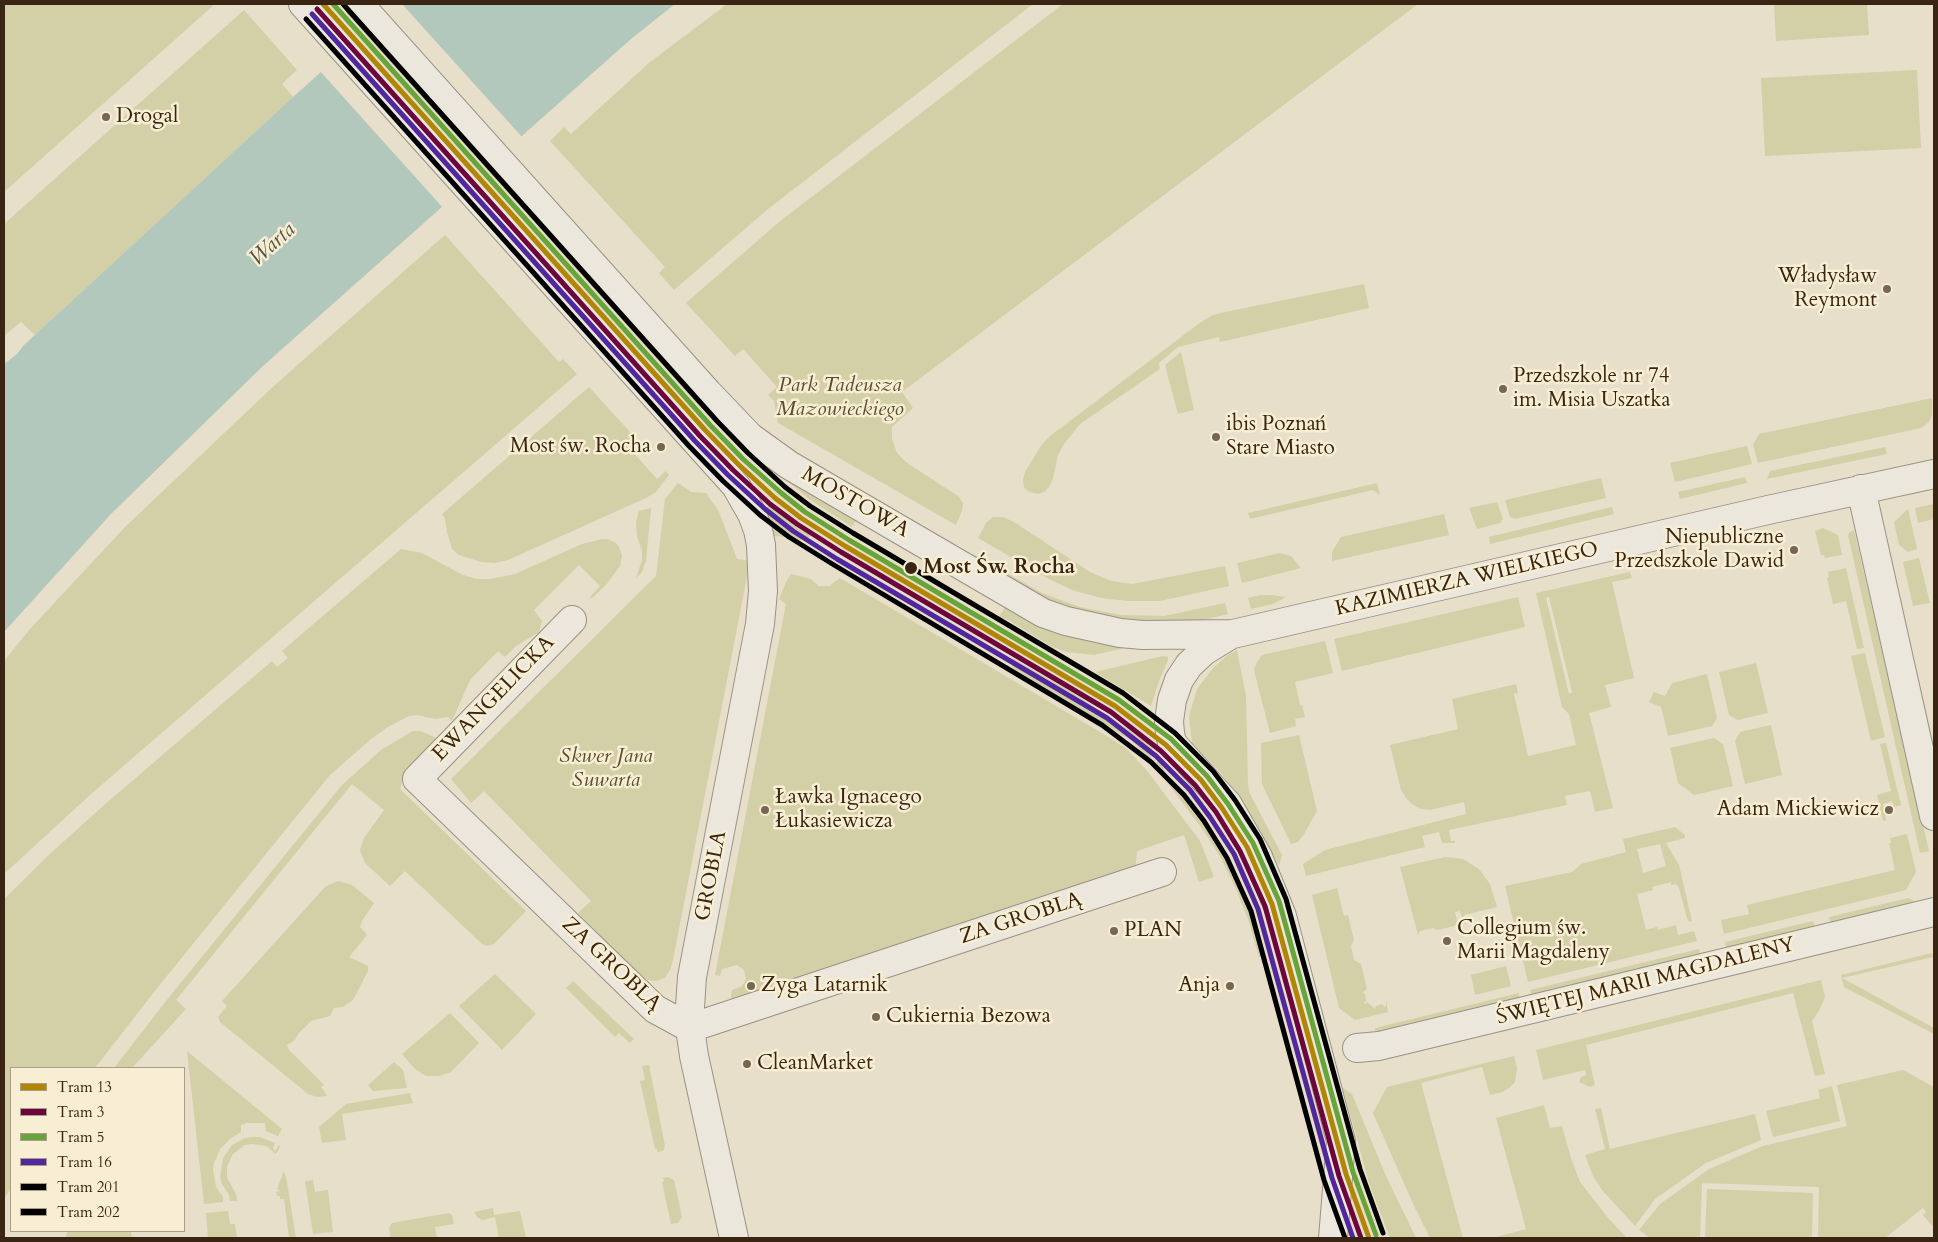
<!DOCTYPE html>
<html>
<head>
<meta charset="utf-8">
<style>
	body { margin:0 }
	#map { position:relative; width:1938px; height:1242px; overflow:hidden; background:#e7dfc9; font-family:Cardo,serif }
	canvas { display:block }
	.frame { position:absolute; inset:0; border:5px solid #392512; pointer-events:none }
	.legend { position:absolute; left:10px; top:1067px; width:175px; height:165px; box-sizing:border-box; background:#f8eed3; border:1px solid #ac9e86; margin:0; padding:6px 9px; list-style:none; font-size:15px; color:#392512 }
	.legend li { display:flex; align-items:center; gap:10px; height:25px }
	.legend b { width:25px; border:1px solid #ac9e86 }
</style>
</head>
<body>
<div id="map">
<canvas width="1938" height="1242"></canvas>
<div class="frame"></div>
<ul class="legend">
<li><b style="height:6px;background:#b18506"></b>Tram 13</li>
<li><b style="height:6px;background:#6d053d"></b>Tram 3</li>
<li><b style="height:6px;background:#67a43a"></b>Tram 5</li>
<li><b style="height:6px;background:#51279e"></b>Tram 16</li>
<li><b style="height:6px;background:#000"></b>Tram 201</li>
<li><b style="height:6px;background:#000"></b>Tram 202</li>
</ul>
</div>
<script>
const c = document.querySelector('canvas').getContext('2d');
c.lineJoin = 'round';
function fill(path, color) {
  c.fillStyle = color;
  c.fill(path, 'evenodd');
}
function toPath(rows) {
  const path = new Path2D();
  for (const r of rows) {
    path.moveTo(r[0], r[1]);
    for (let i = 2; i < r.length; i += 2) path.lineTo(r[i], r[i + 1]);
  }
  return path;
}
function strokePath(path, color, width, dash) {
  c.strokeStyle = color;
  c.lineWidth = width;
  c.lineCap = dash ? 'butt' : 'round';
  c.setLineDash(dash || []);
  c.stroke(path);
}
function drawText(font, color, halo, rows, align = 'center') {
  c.font = font + ' Cardo,serif';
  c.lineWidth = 5;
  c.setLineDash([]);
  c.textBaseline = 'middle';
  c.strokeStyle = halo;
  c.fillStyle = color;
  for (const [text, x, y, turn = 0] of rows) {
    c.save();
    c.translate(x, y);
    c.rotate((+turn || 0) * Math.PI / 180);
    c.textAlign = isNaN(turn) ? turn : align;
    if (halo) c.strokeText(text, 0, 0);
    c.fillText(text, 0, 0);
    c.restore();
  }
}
fill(toPath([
	[4,4,215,4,4,192],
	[727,4,1033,4,768,209,674,290,659,273,665,267,550,141,564,127,571,134,650,62],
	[1063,4,1418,4,902,392,913,408,892,427,892,439,897,453,907,463,958,496,963,503,962,511,956,525,778,423,774,401,768,395,777,387,743,349,735,356,686,303,779,222],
	[1774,4,1867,4,1869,35,1776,41],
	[244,10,297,70,282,84,293,97,35,335,21,322,4,336,4,224],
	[1917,70,1921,148,1765,156,1761,78],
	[445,235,559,362,563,359,577,374,91,794,4,874,4,661,30,629,125,527,276,384],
	[1364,284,1369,308,1220,342,1219,337,1178,347,1159,363,1160,369,1080,424,1064,444,1058,455,1053,478,1049,487,1044,492,1038,494,1030,492,1024,488,1023,480,1025,472,1041,446,1050,436,1201,322,1213,315,1225,312],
	[1181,352,1194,410,1178,414,1165,365],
	[589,387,640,443,632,451,657,479,666,471,669,475,656,492,646,498,508,560,495,563,481,562,459,555,452,549,447,532,445,518,442,514],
	[1932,398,1932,414,1929,422,1921,428,1758,463,1753,445,1759,434],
	[1747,446,1752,464,1675,482,1670,463],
	[1885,447,1887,454,1767,479,1770,471],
	[778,473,858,517,852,527,809,499],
	[1745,477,1747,483,1680,499,1678,492],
	[1601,478,1606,498,1515,519,1510,517,1505,500],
	[678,483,691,492,706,493,719,512,737,559,750,561,673,960,670,970,665,978,656,981,648,980,641,976,578,913,591,901,484,791,471,803,451,779,656,576,665,499],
	[1377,483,1380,495,1373,490,1250,519,1248,513],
	[769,502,791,519,814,535,800,540,790,537,774,536,766,512],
	[1497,502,1503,519,1500,523,1477,529,1469,508],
	[1934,504,1934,519,1918,523,1915,508],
	[1612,507,1614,514,1490,544,1489,537],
	[651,508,646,561,642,572,636,578,642,560,642,551,637,536,636,522,639,511],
	[1908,509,1917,549,1908,552,1899,545,1894,522],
	[1444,514,1449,535,1332,561,1332,552,1341,537],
	[993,517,1003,517,1014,522,1090,572,1111,581,1133,584,1225,566,1229,586,1160,601,1128,601,1101,598,1072,590,1049,579,978,538,986,523],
	[1823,528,1838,535,1842,555,1825,558,1824,555,1821,555,1815,531],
	[1854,530,1929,851,1920,853,1848,535,1850,532],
	[602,539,607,539,616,543,619,547,622,556,620,566,606,585,592,598,590,597,600,586,579,565,534,610,542,621,539,632,516,646,505,657,498,651,470,680,452,721,448,717,435,719,417,715,409,716,388,727,371,739,330,775,158,987,95,1068,11,1068,11,1188,4,1199,4,899,52,852,103,806,272,661,277,667,288,658,282,651,401,549,422,553,463,575,477,579,490,579,515,574,582,544],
	[1280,553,1291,556,1301,568,1242,583,1237,563],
	[973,554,1042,593,1080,607,1121,615,1164,616,1225,603,1228,614,1190,623,1151,626,1061,610,975,561],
	[1919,558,1930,603,1913,606,1903,562],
	[1846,568,1864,648,1857,649,1846,601,1833,604,1827,578,1829,577,1828,572],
	[1630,572,1632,578,1612,582,1634,678,1605,685,1611,707,1589,713,1613,808,1595,812,1590,791,1565,796,1567,805,1449,830,1451,841,1455,841,1455,843,1442,843,1439,832,1422,836,1425,847,1306,876,1303,864,1325,850,1466,814,1464,802,1430,810,1421,809,1412,804,1406,798,1401,790,1390,745,1458,729,1452,699,1516,684,1518,693,1514,694,1528,756,1576,745,1569,714,1562,707,1536,593],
	[1549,597,1572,692,1569,694,1546,598],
	[791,574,811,579,819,586,829,586,840,578,1105,735,1127,749,1148,772,1200,841,1214,877,1199,882,1184,835,1137,851,1135,874,730,1003,732,990,741,987,744,983,746,979,744,970,737,965,722,969,720,976,715,975,786,604,779,599,787,580],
	[1260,595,1272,595,1286,597,1273,604,1251,609,1248,598],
	[1518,597,1525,627,1342,671,1334,639],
	[1007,604,1138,645,1094,655,1066,652,1053,647,1008,620,999,617],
	[1325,641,1333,673,1295,682,1300,705,1302,705,1305,717,1295,719,1296,726,1270,733,1254,670,1257,662,1262,655],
	[1237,650,1246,696,1248,785,1250,794,1282,855,1279,866,1261,832,1242,801,1220,772,1192,743,1189,716,1197,689,1214,667,1228,655],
	[1865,653,1885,737,1871,741,1851,656],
	[1163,656,1168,657,1168,660,1159,681,1151,706,1095,672],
	[1012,658,1073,693,1135,734,1152,747,1151,761,1132,741,1015,670,1012,666],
	[1756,663,1768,713,1738,720,1729,715,1719,672],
	[1707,674,1717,718,1712,726,1668,736,1661,707,1649,702,1654,692,1665,696,1672,683],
	[1771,725,1782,775,1745,784,1735,741,1740,732],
	[413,731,421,731,436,738,434,743,404,775,400,789,526,911,494,944,487,946,482,944,405,871,390,886,365,863,360,850,364,838,384,810,352,784,176,1000,186,1009,132,1068,114,1068,170,996,342,785,381,750],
	[1299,735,1317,811,1304,834,1298,842,1291,844,1262,784,1261,743],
	[1714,738,1723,744,1733,786,1694,795,1678,783,1670,748],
	[1886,743,1901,805,1894,807,1892,801,1883,804,1886,820,1883,821,1877,795,1891,791,1880,744],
	[1157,754,1164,770,1172,782,1208,827,1226,855,1243,888,1264,956,1259,957,1249,922,1236,889,1221,858,1203,830,1157,769],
	[1675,827,1685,835,1685,838,1666,843,1679,865,1692,921,1689,922,1687,918,1679,888,1676,884,1671,885,1671,882,1652,887,1653,890,1637,894,1646,930,1657,927,1658,930,1676,925,1678,935,1694,931,1697,941,1528,982,1505,886,1572,872,1581,864,1626,852,1623,839],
	[1660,844,1666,866,1643,873,1637,849],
	[1907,834,1916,872,1906,890,1724,934,1721,920,1749,914,1747,905,1895,870,1889,843,1891,843,1890,838],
	[1445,857,1463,859,1479,869,1490,884,1497,907,1464,915,1466,923,1464,924,1460,911,1455,912,1458,925,1438,930,1433,928,1420,931,1418,935,1400,867],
	[338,881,352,885,374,903,362,921,360,927,367,935,349,957,368,966,368,971,353,1000,343,1007,334,1008,330,1016,311,1021,298,1034,295,1040,287,1045,289,1050,324,1085,321,1087,327,1096,317,1097,308,1094,220,1022,218,1017,227,1006,222,1001,325,887],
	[1337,888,1344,916,1348,915,1354,940,1351,946,1354,960,1361,964,1367,989,1362,993,1365,994,1366,1001,1364,1003,1366,1004,1367,1002,1375,1009,1376,1006,1382,1004,1384,1007,1386,1006,1386,1000,1388,1012,1355,1020,1339,1008,1312,895],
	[1908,898,1916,902,1907,906,1831,925,1829,917],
	[1813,921,1815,929,1727,950,1725,942],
	[1699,949,1701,957,1535,997,1531,994,1530,990],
	[1932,953,1933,957,1842,978,1934,1028,1934,1034,1844,987,1841,975],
	[1506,966,1511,986,1475,995,1471,975],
	[495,974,536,1014,502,1050,459,1006],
	[1821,980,1825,997,1819,1011,1812,1021,1825,1074,1815,1076,1793,993,1586,1045,1595,1085,1590,1087,1579,1082,1581,1077,1586,1075,1585,1070,1543,1080,1536,1050],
	[573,981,634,1039,630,1043,619,1033,615,1037,566,988],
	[1519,993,1519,997,1517,1001,1376,1037,1375,1028],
	[450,1013,479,1043,451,1072,439,1076,426,1076,415,1069,402,1054],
	[187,1051,282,1129,278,1136,266,1131,265,1123,247,1123,241,1125,241,1132,230,1139,220,1149,214,1163,213,1170,216,1187,223,1197,223,1202,204,1204],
	[1514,1056,1517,1068,1515,1082,1509,1088,1502,1092,1490,1095,1482,1067,1421,1083,1463,1238,1430,1238,1414,1206,1373,1113,1387,1087],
	[394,1062,403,1070,407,1088,373,1091,368,1085],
	[649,1065,665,1146,663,1151,657,1152,657,1149,655,1149,640,1081,645,1080,642,1066],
	[1903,1070,1934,1087,1934,1228,1923,1215,1926,1212,1923,1208,1885,1238,1818,1238,1819,1187,1702,1183,1700,1238,1650,1238,1639,1230,1660,1204,1709,1169,1763,1146,1847,1126,1837,1085],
	[1832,1086,1840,1121,1773,1137,1766,1111,1820,1098,1818,1090],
	[1343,1088,1352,1094,1386,1176,1416,1238,1390,1238,1369,1183],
	[410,1093,413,1103,342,1114,346,1140,322,1143,319,1127,346,1104],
	[1544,1105,1550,1128,1562,1126,1571,1158,1580,1182,1609,1219,1626,1237,1624,1238,1493,1238,1526,1229,1496,1118],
	[1601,1108,1610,1149,1755,1114,1761,1140,1706,1163,1655,1199,1635,1226,1602,1190,1593,1176,1585,1155,1605,1149,1595,1109],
	[253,1137,260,1137,275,1143,273,1148,275,1151,279,1145,280,1147,276,1154,266,1146,252,1144,245,1145,233,1154,227,1166,227,1178,236,1194,237,1201,230,1201,229,1195,222,1184,220,1178,223,1158,232,1145,245,1138],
	[284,1171,287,1182,296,1238,289,1238,284,1199,280,1199,280,1196,277,1196,276,1192,280,1191,277,1189],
	[668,1177,674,1180,682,1217,678,1223,671,1224,662,1182,664,1181,663,1178],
	[313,1180,315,1192,328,1190,333,1232,313,1234,305,1181],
	[1707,1189,1813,1193,1812,1238,1705,1238],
	[493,1208,494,1215,520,1211,526,1238,499,1238,495,1217,483,1220,478,1218,474,1212],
	[228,1211,230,1224,235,1224,237,1238,208,1238,206,1213],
	[449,1213,452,1215,454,1224,435,1227,437,1238,391,1238,389,1228,392,1223],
	[68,1231,131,1231,132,1238,65,1238]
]), '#d3cfa7');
fill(toPath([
	[397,4,675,4,631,39,263,366,111,514,4,632,4,364,16,355,24,345,293,97]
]), '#b3c8bc');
fill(toPath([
	[394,4,402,4,523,138,444,209,319,70]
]), '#e7dfc9');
const minor = toPath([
	[303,4,736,486,752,514,758,530,761,545,763,591,760,624,692,977,690,1007,690,1028,694,1056,734,1238],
	[359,4,708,393,750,437,789,465,1043,613,1066,621,1120,633,1143,635,1233,634,1768,510,1934,474],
	[1861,489,1934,816],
	[572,620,417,779,655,1009,690,1028,1162,872],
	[1232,634,1204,651,1189,665,1179,680,1172,700,1169,721,1170,733,1172,743,1228,805,1258,857,1282,916,1341,1141,1333,1238],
	[1357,1048,1379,1046,1934,912]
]);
strokePath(minor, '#999283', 30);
strokePath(minor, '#ebe7dc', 28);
strokePath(toPath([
	[323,4,706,431,738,464,775,498,801,518,845,546,1115,706,1166,745,1201,780,1222,808,1247,847,1272,904,1346,1174,1369,1238]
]), '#b18506', 5);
strokePath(toPath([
	[317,9,700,436,733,470,770,504,797,524,841,552,1111,712,1161,751,1195,785,1216,812,1240,851,1265,906,1339,1176,1361,1238]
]), '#6d053d', 5);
strokePath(toPath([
	[333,4,711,426,743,459,780,492,805,512,849,540,1119,700,1171,739,1207,776,1228,804,1253,843,1279,901,1353,1172,1376,1235]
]), '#67a43a', 5);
strokePath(toPath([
	[312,14,695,441,728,475,765,509,793,531,837,559,1107,718,1156,756,1190,790,1210,817,1234,854,1258,909,1332,1178,1353,1238]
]), '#51279e', 5);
strokePath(toPath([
	[343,4,717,421,748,453,785,487,810,506,853,533,1123,693,1175,733,1213,771,1235,800,1260,839,1286,899,1360,1169,1383,1233]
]), '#000', 5);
strokePath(toPath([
	[306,19,689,446,723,481,760,515,789,537,834,565,1102,725,1151,762,1184,795,1204,821,1227,858,1251,911,1324,1180,1345,1238]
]), '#000', 5);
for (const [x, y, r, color] of [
	[106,117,5,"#766652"],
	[1887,289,5,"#766652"],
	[1503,389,5,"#766652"],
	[1216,437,5,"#766652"],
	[661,447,5,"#766652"],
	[1794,550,5,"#766652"],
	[911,568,7,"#392512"],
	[765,810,5,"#766652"],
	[1889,810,5,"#766652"],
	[1114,931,5,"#766652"],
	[1447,941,5,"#766652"],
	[751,986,5,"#766652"],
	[1230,986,5,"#766652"],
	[876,1017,5,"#766652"],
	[747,1064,5,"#766652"]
]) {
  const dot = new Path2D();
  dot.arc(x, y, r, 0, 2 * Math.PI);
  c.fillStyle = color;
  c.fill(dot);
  strokePath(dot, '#f8eed3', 2);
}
drawText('21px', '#392512', '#f8eed3', [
	["Drogal",116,117],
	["Władysław",1877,277,"right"],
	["Reymont",1877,301,"right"],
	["Przedszkole nr 74",1513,377],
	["im. Misia Uszatka",1513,401],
	["ibis Poznań",1226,425],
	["Stare Miasto",1226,449],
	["Most św. Rocha",651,447,"right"],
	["Niepubliczne",1784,538,"right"],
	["Przedszkole Dawid",1784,562,"right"],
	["Ławka Ignacego",775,798],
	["Łukasiewicza",775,822],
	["Adam Mickiewicz",1879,810,"right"],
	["Collegium św.",1457,929],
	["Marii Magdaleny",1457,953],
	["PLAN",1124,931],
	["Zyga Latarnik",761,986],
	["Anja",1220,986,"right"],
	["Cukiernia Bezowa",886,1017],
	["CleanMarket",757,1064]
], 'left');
drawText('italic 21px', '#5b4c30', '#f8eed3', [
	["Park Tadeusza",840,386],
	["Mazowieckiego",840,410],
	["Skwer Jana",606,757],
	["Suwarta",606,781]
]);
drawText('21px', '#392512', '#f8eed3', [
	["MOSTOWA",855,503,30],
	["KAZIMIERZA WIELKIEGO",1467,580,-13],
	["EWANGELICKA",494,699,-46],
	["GROBLA",712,876,-79],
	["ZA GROBLĄ",1021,919,-18],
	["ZA GROBLĄ",611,965,43],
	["ŚWIĘTEJ MARII MAGDALENY",1646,982,-14]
]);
drawText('bold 21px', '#392512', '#f8eed3', [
	["Most Św. Rocha",923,568]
], 'left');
drawText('italic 22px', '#575343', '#f8eed3', [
	["Warta",273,245,-42]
]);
</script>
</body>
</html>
